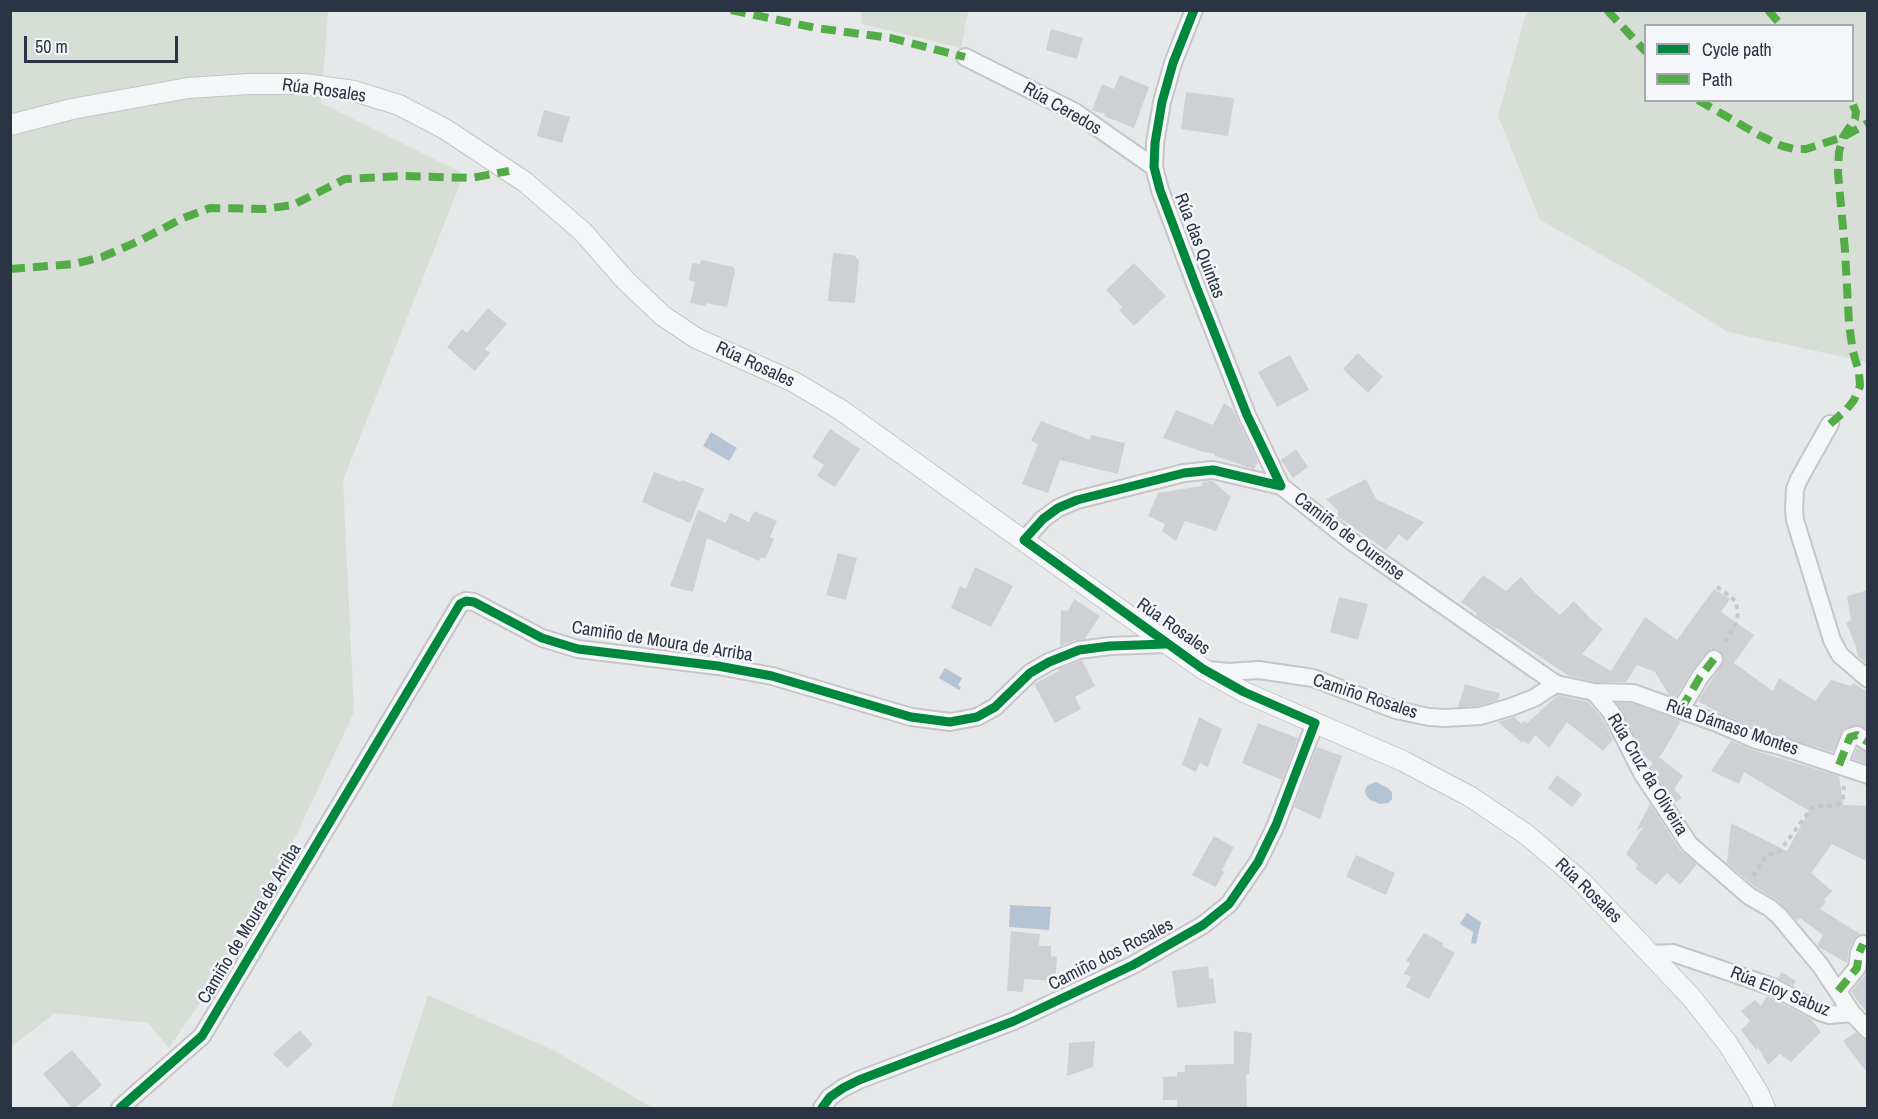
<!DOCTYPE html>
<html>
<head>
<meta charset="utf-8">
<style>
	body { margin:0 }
	#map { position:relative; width:1878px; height:1119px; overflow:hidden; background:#e6e8ea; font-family:"Archivo Narrow",sans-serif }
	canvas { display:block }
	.frame { position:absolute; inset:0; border:12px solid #2b3445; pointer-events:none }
	.legend { position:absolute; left:1644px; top:24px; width:210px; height:78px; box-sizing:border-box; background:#f4f6f9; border:2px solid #a4a8b1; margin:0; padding:8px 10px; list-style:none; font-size:18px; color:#2b3445 }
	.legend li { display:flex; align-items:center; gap:12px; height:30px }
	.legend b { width:30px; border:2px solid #a4a8b1 }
	.scale { position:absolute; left:24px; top:36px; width:154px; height:27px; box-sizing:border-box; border:3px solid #2b3445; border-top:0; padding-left:8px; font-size:18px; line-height:21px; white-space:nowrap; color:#2b3445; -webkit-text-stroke:4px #f4f6f9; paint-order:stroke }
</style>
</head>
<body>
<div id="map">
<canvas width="1878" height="1119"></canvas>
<div class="frame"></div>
<ul class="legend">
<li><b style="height:8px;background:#00873e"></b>Cycle path</li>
<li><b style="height:8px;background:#54ac47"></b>Path</li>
</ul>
<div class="scale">50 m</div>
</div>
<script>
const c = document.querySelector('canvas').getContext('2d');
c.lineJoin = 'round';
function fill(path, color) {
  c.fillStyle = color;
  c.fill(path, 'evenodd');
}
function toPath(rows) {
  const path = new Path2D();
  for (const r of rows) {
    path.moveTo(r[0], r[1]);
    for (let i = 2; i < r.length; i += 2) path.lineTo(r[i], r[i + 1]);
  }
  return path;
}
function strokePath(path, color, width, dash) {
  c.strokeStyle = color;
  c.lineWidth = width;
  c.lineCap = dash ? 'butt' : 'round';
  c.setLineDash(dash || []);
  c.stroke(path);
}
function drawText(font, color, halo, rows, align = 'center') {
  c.font = font + ' "Archivo Narrow",sans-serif';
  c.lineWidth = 5;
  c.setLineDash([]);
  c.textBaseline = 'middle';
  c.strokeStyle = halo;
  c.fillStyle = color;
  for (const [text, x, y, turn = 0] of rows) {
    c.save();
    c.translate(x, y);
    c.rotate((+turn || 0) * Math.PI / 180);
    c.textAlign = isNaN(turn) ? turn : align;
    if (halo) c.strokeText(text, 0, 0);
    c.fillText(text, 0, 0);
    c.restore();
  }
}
fill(toPath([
	[11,11,328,11,321,103,464,174,343,480,354,712,258,917,169,1048,148,1023,55,1013,11,1047],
	[861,11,968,11,961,48,862,24],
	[1530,11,1867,11,1867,363,1863,361,1728,332,1630,271,1540,220,1498,116,1525,17],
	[1646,26,1852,26,1852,100,1646,100],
	[428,995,555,1051,653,1108,391,1108]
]), '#d6ded6');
fill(toPath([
	[711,432,737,448,729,461,703,446],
	[945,668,962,678,958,685,961,687,959,690,939,678],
	[1376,782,1388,788,1392,792,1392,799,1388,803,1380,804,1370,800,1366,795,1365,790,1368,785],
	[1010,905,1051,907,1049,930,1009,927],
	[1467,913,1481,922,1476,944,1471,943,1473,932,1460,924]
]), '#b4c4d5');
fill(toPath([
	[1051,29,1083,38,1077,59,1046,50],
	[1120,75,1149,87,1134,128,1104,116,1105,114,1092,110,1102,84,1114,89],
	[1186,92,1234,98,1228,136,1181,129],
	[544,110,570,117,562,143,537,136],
	[833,253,852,255,855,256,859,261,855,303,828,301],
	[701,260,734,267,735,271,727,307,706,303,706,306,690,303,695,282,689,280,692,263,700,264],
	[1134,263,1166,296,1134,326,1119,310,1122,307,1106,290],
	[488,308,507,324,485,349,490,353,475,371,447,347,462,329,467,333],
	[1358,353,1383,377,1368,393,1343,369],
	[1290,355,1309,390,1277,407,1258,372],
	[1224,403,1233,410,1258,462,1254,469,1215,456,1215,454,1203,452,1163,438,1176,410,1213,425],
	[1041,421,1090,440,1091,435,1125,443,1118,474,1060,460,1048,493,1022,484,1038,444,1031,441],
	[830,429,860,449,835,487,817,476,824,465,812,457],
	[1296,449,1308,467,1293,478,1281,460],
	[654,472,681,482,682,480,704,489,690,523,642,502],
	[1366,479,1376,499,1424,522,1407,541,1399,534,1386,550,1338,517,1338,511,1326,499],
	[1213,481,1231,497,1216,531,1185,521,1176,541,1162,531,1165,524,1148,516,1158,493,1202,486,1203,482],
	[698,510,726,523,730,513,749,522,754,511,777,521,770,537,774,539,765,559,761,557,759,561,707,538,693,592,670,586],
	[838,553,857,558,846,600,826,595],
	[975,567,1013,586,991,627,951,608,960,586,966,589],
	[1483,575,1506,591,1521,577,1535,593,1560,615,1574,601,1590,618,1603,629,1582,654,1611,671,1645,617,1677,640,1714,589,1730,599,1721,612,1754,635,1734,663,1773,691,1779,678,1815,701,1831,680,1851,686,1853,683,1868,692,1868,729,1858,725,1843,729,1833,752,1759,730,1716,711,1698,701,1724,661,1723,655,1716,649,1711,649,1706,653,1691,672,1676,697,1669,695,1655,672,1637,665,1626,682,1595,682,1569,676,1497,628,1496,629,1475,615,1477,613,1461,602],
	[1868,590,1868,665,1858,656,1855,644,1846,623,1851,620,1847,596],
	[1339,597,1368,604,1358,640,1330,632],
	[1074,599,1100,616,1085,639,1075,640,1060,646,1061,610,1068,611],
	[1082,660,1095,686,1075,697,1081,709,1055,723,1034,684,1059,671,1059,669],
	[1465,684,1485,690,1500,693,1498,700,1478,706,1458,707],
	[1558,695,1588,702,1602,718,1613,740,1603,751,1567,722,1549,748,1535,735,1529,744,1523,741,1522,743,1498,722,1514,717,1522,724,1524,721,1527,723],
	[1617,703,1631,703,1681,721,1663,752,1657,759,1659,757,1683,776,1674,789,1682,798,1674,803,1651,768,1650,766,1653,764,1645,756],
	[1199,717,1222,729,1208,767,1200,763,1196,772,1182,765],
	[1258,723,1298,738,1282,780,1242,763],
	[1731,741,1753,750,1839,776,1843,805,1868,806,1868,862,1832,844,1811,873,1832,891,1824,900,1826,902,1820,909,1860,934,1854,939,1849,949,1847,963,1817,946,1823,935,1800,918,1797,921,1777,900,1755,887,1727,863,1731,823,1787,851,1809,811,1744,772,1739,784,1711,771],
	[1317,747,1342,756,1320,819,1294,807],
	[1857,748,1868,752,1868,764,1853,759],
	[1557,775,1582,794,1572,807,1548,788],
	[1650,804,1680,850,1697,864,1680,885,1667,873,1656,885,1636,869,1638,865,1626,854,1643,827,1642,827,1636,831],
	[1214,836,1234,847,1222,870,1224,872,1216,887,1192,875],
	[1356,855,1395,873,1386,895,1346,877],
	[1011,931,1040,934,1039,946,1051,946,1051,956,1057,957,1055,981,1024,979,1023,992,1007,991],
	[1424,933,1443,943,1442,946,1455,953,1429,999,1406,987,1411,977,1404,974,1410,963,1406,961],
	[1208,966,1209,979,1213,978,1216,1003,1177,1008,1172,971],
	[1868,969,1868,1014,1851,992,1865,975],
	[1782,972,1796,981,1793,986,1778,978],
	[1767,996,1811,1019,1821,1032,1791,1062,1780,1054,1768,1065,1758,1047,1756,1050,1741,1030,1750,1021,1741,1011,1755,1000,1761,1006],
	[300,1030,313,1045,287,1068,273,1054],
	[1234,1031,1252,1033,1249,1074,1246,1074,1247,1108,1177,1108,1177,1100,1163,1100,1163,1077,1177,1076,1177,1072,1185,1072,1185,1065,1234,1064],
	[1856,1032,1861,1038,1868,1040,1868,1074,1843,1041],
	[1095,1041,1093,1067,1067,1076,1069,1043],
	[72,1050,102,1085,75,1108,72,1108,43,1074]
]), '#ced0d3');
const minor = toPath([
	[1194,10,1173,63,1162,102,1155,143,1154,167,1160,190,1196,286,1247,415,1281,486],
	[965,57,1075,112,1154,167],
	[1830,424,1799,479,1795,489,1794,509,1795,520,1832,640,1840,655,1868,679],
	[1024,540,1043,519,1058,508,1077,500,1184,473,1213,470,1281,486,1351,541,1556,684,1594,692,1611,712,1642,773,1689,844,1749,896,1770,908,1779,916,1820,965,1852,1013],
	[1208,670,1229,672,1259,670,1313,678,1396,710,1429,717,1445,718,1480,716,1511,707,1534,698,1556,684],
	[1594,692,1633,693,1717,723,1756,740,1780,746,1868,775],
	[1681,709,1700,677,1714,659],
	[1839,765,1850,737,1857,735,1868,742],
	[1651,954,1673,953,1773,987,1820,1012,1829,1015,1852,1013,1868,1030],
	[1838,991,1857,968,1859,953,1863,944],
	[120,1108,202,1036,460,604,466,601,474,602,542,638,578,649,718,666,772,676,911,717,950,722,977,717,995,707,1030,673,1049,662,1079,650,1110,646,1166,644],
	[822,1108,830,1097,843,1088,859,1080,1014,1021,1133,965,1203,925,1229,904,1258,862,1276,825,1315,723]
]);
const tertiary = toPath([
	[10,125,72,109,188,88,249,84,304,84,354,91,399,105,445,129,525,182,583,232,625,280,663,316,696,338,794,382,841,410,1203,669,1244,692,1403,761,1471,797,1527,835,1582,882,1691,997,1728,1044,1758,1092,1765,1108]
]);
strokePath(minor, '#c4c6c8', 20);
strokePath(tertiary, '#c4c6c8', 22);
strokePath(toPath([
	[1717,587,1731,597,1736,602,1738,613,1736,624,1723,645],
	[1753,876,1767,855,1778,852,1782,848,1811,809,1817,806,1832,806,1840,803,1843,798,1844,786]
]), '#c5c6ca', 4, [4.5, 4.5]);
strokePath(minor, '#f5f6f7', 16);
strokePath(tertiary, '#f5f6f7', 20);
strokePath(toPath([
	[731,10,816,28,891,38,965,57],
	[1607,10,1646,52],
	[1768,10,1782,26],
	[1698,100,1759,135,1782,146,1794,149,1806,149,1843,137,1868,123],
	[10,269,74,264,102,257,139,241,183,218,210,208,264,209,293,205,345,179,404,176,471,178,509,171],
	[1830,424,1846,410,1854,400,1860,386,1859,372,1853,352,1849,324,1845,250,1838,173,1839,152,1843,137,1855,119,1856,112,1851,100],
	[1681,709,1700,677,1714,659],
	[1839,765,1850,737,1857,735,1868,742],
	[1838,991,1857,968,1859,953,1863,944]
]), '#54ac47', 8, [15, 8]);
strokePath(toPath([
	[1194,10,1173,63,1162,102,1155,143,1154,167,1160,190,1196,286,1247,415,1281,486],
	[120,1108,202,1036,460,604,466,601,474,602,542,638,578,649,718,666,772,676,911,717,950,722,977,717,995,707,1030,673,1049,662,1079,650,1110,646,1166,644],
	[822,1108,830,1097,843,1088,859,1080,1014,1021,1133,965,1203,925,1229,904,1258,862,1276,825,1315,723,1244,692,1203,669,1024,540,1043,519,1058,508,1077,500,1184,473,1213,470,1281,486]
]), '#00873e', 9);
drawText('18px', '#2b3445', '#f4f6f9', [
	["Rúa Rosales",324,91,8],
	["Rúa Ceredos",1062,109,30],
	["Rúa das Quintas",1199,246,69],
	["Rúa Rosales",755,365,25],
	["Camiño de Ourense",1349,537,37],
	["Rúa Rosales",1173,627,35],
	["Camiño de Moura de Arriba",662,642,9],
	["Camiño Rosales",1365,697,18],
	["Rúa Dámaso Montes",1732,728,19],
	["Rúa Cruz da Oliveira",1647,775,59],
	["Rúa Rosales",1588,891,44],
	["Camiño de Moura de Arriba",250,924,-59],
	["Camiño dos Rosales",1111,955,-27],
	["Rúa Eloy Sabuz",1780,992,22]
]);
</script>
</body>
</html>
